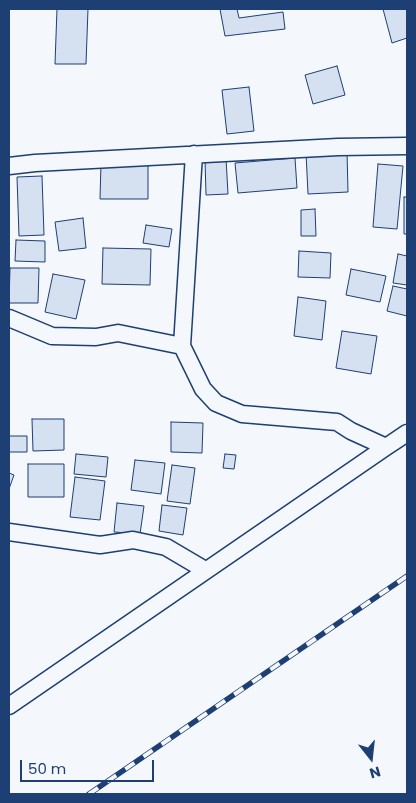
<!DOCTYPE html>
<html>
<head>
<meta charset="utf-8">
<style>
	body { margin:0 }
	#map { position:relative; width:416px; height:803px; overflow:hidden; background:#f4f7fb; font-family:Poppins,sans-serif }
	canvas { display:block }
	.frame { position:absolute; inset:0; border:10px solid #1d3f73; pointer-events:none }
	.north { position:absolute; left:346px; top:733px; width:50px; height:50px; -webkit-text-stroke:4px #f4f7fb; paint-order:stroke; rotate:164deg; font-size:14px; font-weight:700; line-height:20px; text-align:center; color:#1d3f73 }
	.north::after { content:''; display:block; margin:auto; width:18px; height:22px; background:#1d3f73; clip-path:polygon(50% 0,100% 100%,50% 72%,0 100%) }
	.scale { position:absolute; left:20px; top:760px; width:134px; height:22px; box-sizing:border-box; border:2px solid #1d3f73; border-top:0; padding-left:6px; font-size:15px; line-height:18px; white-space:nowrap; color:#1d3f73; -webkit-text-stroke:4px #f4f7fb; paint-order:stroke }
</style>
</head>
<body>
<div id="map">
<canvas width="416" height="803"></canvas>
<div class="frame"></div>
<div class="north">N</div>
<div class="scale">50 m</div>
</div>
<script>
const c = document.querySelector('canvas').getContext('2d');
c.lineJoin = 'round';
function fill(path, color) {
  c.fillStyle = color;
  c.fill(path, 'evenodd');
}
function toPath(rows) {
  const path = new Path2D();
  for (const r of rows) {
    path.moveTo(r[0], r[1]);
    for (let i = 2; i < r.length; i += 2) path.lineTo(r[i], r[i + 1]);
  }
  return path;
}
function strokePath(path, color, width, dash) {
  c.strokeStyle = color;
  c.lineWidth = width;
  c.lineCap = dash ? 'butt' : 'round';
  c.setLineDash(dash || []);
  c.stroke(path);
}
const building = toPath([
	[57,9,88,9,86,64,55,64,57,9],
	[220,9,237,9,239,18,283,12,285,29,225,36,220,9],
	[383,9,407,9,407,38,392,43,383,9],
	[337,66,345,95,313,104,305,75,337,66],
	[249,87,254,131,227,134,222,90,249,87],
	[347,151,348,192,308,194,306,153,347,151],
	[226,158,228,194,206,195,205,159,226,158],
	[295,158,297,188,238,193,235,163,295,158],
	[101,163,148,163,148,199,100,199,101,163],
	[378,164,403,166,397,229,373,227,378,164],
	[42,176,44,235,19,236,17,177,42,176],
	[404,197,407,197,407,234,404,234,404,197],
	[315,209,316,236,301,236,301,210,315,209],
	[83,218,86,248,59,251,55,222,83,218],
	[146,225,172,229,169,247,143,243,146,225],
	[16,240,45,241,45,262,15,261,16,240],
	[103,248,151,249,150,285,102,284,103,248],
	[299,251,331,253,330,278,298,277,299,251],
	[398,254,407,256,407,285,393,283,398,254],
	[10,268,39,268,38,303,9,303,10,268],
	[351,269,386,276,380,302,346,295,351,269],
	[53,274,85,280,76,319,45,312,53,274],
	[393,286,407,289,407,316,387,311,393,286],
	[298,297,326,301,322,340,294,336,298,297],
	[342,331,377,336,371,374,336,368,342,331],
	[32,419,64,419,64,450,33,451,32,419],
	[171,422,203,423,202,453,171,452,171,422],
	[9,436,27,436,27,452,9,452,9,436],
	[76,454,108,457,106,477,74,474,76,454],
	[225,454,236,455,234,469,223,468,225,454],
	[135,460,165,463,161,494,131,490,135,460],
	[28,464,64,464,64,497,28,497,28,464],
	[172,465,195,468,190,504,167,501,172,465],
	[9,473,14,475,9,489,9,473],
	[75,477,105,481,100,520,70,517,75,477],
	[117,503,144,506,140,534,114,532,117,503],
	[162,505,187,508,183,535,159,531,162,505]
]);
fill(building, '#d5e0f0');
strokePath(building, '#1d3f73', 1);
const minor = toPath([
	[194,154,182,346,203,389,216,403,242,414,337,422,351,431,386,447],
	[9,166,35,163,338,147,407,146],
	[9,318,52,336,96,337,118,333,182,346],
	[9,532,100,545,133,540,166,547,205,570],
	[9,706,386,447,407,433]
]);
strokePath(minor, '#1d3f73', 19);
strokePath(minor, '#f4f7fb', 16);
const rail = toPath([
	[89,794,407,576]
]);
strokePath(rail, '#1d3f73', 5.5);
strokePath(rail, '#f4f7fb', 4, [11]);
</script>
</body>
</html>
